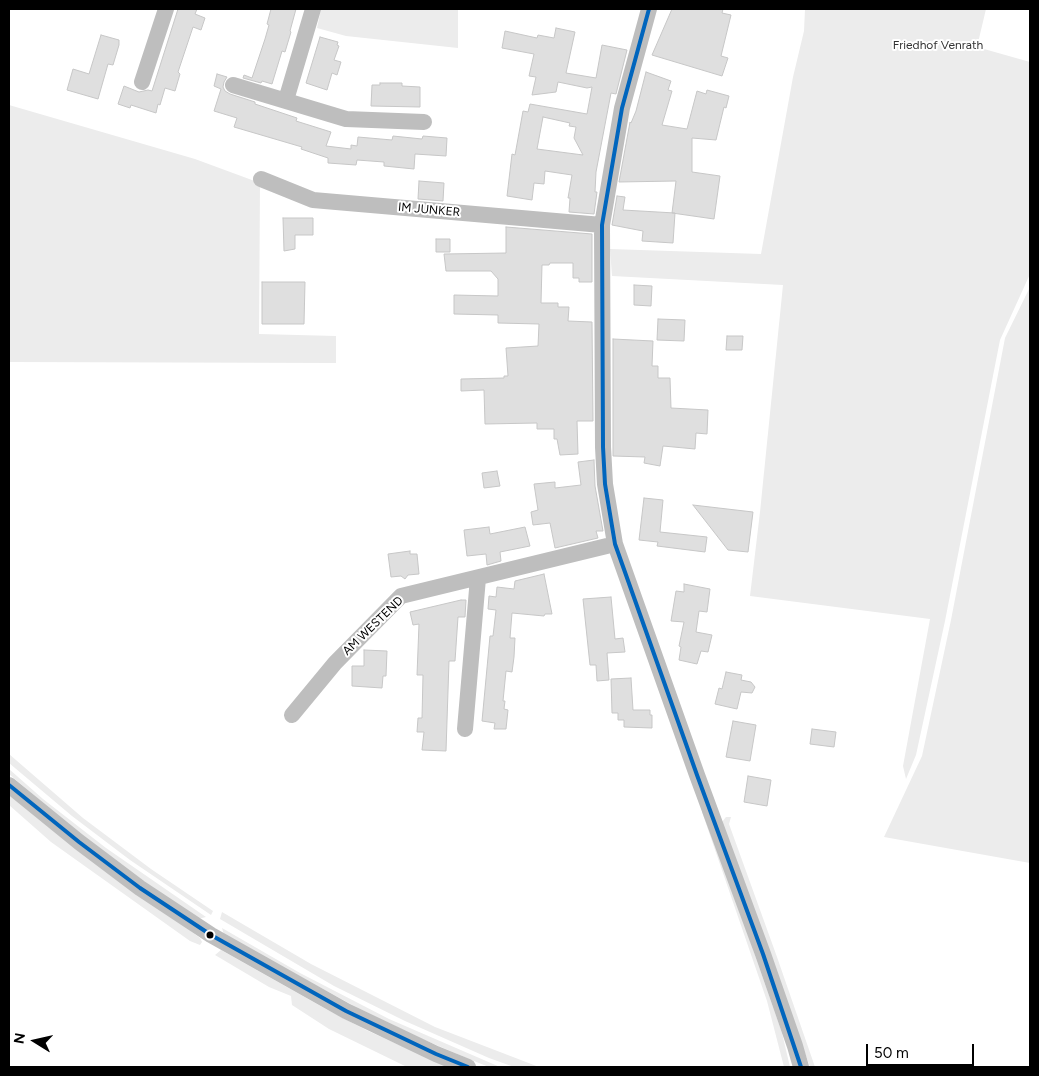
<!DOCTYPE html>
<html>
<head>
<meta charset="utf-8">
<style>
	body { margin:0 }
	#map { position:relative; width:1039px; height:1076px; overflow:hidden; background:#fff; font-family:Figtree,sans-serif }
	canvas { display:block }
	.frame { position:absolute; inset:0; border:10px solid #000; pointer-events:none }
	.north { position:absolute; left:10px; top:1016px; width:50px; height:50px; -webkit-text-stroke:4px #fff; paint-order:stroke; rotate:280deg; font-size:14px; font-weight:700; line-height:20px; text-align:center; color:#000 }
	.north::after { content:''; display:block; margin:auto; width:18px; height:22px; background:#000; clip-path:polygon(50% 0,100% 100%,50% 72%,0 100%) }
	.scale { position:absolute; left:866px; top:1044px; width:108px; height:22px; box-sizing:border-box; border:2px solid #000; border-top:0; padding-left:6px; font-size:15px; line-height:18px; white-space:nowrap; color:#000; -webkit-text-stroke:4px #fff; paint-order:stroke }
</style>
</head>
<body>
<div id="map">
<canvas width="1039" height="1076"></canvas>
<div class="frame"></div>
<div class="north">N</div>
<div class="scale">50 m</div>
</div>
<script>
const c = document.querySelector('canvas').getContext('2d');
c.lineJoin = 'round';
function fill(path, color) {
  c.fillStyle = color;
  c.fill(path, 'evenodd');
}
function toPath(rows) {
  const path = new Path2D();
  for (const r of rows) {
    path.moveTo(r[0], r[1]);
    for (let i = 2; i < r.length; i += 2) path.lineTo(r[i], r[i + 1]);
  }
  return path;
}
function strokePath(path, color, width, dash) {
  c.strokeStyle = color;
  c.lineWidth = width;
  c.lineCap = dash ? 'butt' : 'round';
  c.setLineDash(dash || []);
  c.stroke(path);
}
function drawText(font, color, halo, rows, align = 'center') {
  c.font = font + ' Figtree,sans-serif';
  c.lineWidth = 4;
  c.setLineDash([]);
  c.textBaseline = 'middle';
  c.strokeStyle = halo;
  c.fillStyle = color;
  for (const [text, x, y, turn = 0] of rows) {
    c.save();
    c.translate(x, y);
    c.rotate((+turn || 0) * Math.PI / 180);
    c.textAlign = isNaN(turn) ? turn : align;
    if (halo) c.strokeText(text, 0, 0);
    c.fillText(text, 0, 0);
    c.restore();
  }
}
fill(toPath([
	[321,9,458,9,458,48,346,36,317,28],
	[805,9,986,9,977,47,1030,62,1030,274,1000,340,945,621,916,755,906,779,903,766,930,619,750,596,760,512,783,285,612,276,610,249,761,254,793,77,804,31],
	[9,105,195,159,260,183,259,334,336,336,336,363,9,362],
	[1030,287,1030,863,884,837,922,756,951,620,1005,338],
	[9,754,83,818,151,869,213,911,211,915,130,860,72,816,9,763],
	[9,769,43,799,106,848,206,917,198,919,141,879,82,836,9,774],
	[9,795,200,938,202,942,200,945,190,941,51,842,9,805],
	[705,811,782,1033,790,1067,784,1067,767,1001,702,812],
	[726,817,731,817,729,824,777,957,815,1067,810,1067,722,822],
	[222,912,311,964,435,1027,539,1067,514,1067,489,1058,405,1021,334,986,220,919],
	[222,928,300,973,389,1019,500,1067,489,1067,469,1059,420,1038,358,1008,224,935],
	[221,950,324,1008,366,1030,448,1067,407,1067,329,1029,292,1005,291,996,269,987,215,955]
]), '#ececec');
const building = toPath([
	[178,9,197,9,195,14,205,18,201,30,193,27,178,72,180,74,175,91,165,88,160,105,158,104,156,113,131,105,130,108,118,104,124,86,139,92,148,90,152,91,178,9],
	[271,9,296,9,290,31,291,32,285,52,282,51,272,84,262,81,261,83,243,78,244,75,252,78,265,39,269,25,267,24,271,9],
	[672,9,723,9,722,13,731,15,721,56,728,58,722,76,652,55,672,9],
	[556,28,575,32,566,73,596,78,602,45,627,50,616,94,611,93,596,172,595,192,597,192,594,214,569,212,570,198,568,198,572,175,545,171,544,184,534,183,532,200,507,196,512,154,515,155,523,111,528,112,530,104,587,114,592,87,587,88,558,82,556,92,532,95,536,77,529,76,534,54,502,48,505,31,537,38,538,35,554,38,556,28],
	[543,117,570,123,569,126,576,127,574,138,583,155,537,149,543,117],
	[101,35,119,40,119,45,113,65,108,64,98,99,67,90,73,69,89,74,101,35],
	[320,37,338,42,337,45,339,46,334,60,341,62,337,75,332,73,327,90,306,83,320,37],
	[646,72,671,81,668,90,672,91,662,125,687,129,697,91,706,94,707,90,729,96,726,108,724,107,716,140,692,138,692,172,720,176,714,219,672,213,676,181,619,182,630,122,631,123,636,111,646,72],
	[217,74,227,77,224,82,223,87,225,91,230,94,255,102,255,104,297,118,296,121,331,132,326,146,351,149,351,145,357,146,358,137,392,140,393,136,422,139,423,136,447,138,446,156,415,154,414,169,384,166,384,162,357,160,356,165,328,163,328,158,301,149,302,147,234,127,237,118,214,111,221,89,214,86,217,74],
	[380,83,402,83,402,86,420,87,420,107,371,106,372,85,380,85,380,83],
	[419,181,444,183,443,201,418,199,419,181],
	[617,196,625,197,623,210,675,213,673,243,642,241,643,231,612,225,617,196],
	[283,218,313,218,313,235,295,235,295,249,284,251,283,218],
	[506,227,592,234,592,282,579,282,579,278,573,278,573,263,550,263,549,265,542,265,541,303,558,303,558,307,569,307,568,321,592,322,593,421,577,421,578,454,560,455,557,439,554,439,554,429,537,429,537,423,485,424,484,390,461,391,461,379,504,378,504,376,508,376,506,348,538,346,539,324,498,323,498,315,454,314,454,295,498,296,498,279,491,271,446,271,444,254,506,253,506,227],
	[436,239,450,239,450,252,436,252,436,239],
	[262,282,305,282,304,324,262,324,262,282],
	[634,285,652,286,651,306,634,305,634,285],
	[658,319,685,320,684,341,657,340,658,319],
	[727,336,743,336,742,350,726,350,727,336],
	[613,339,653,341,652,366,658,366,658,378,670,378,671,408,708,410,707,434,696,433,695,449,663,446,660,466,644,463,645,457,613,456,613,339],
	[594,460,595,486,603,531,596,531,598,538,555,548,550,523,533,525,531,512,538,510,534,484,555,482,555,488,581,485,578,462,594,460],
	[497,471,500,486,484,488,482,473,497,471],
	[644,498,663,500,660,532,707,537,705,552,657,546,658,542,639,540,644,498],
	[693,505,753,512,748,552,728,550,693,505],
	[489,527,490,534,525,527,530,546,500,552,501,561,487,565,486,554,467,556,464,530,489,527],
	[410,551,410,554,417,554,419,574,408,575,405,579,401,576,391,577,388,554,410,551],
	[544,574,552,614,545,614,544,616,512,613,510,638,515,638,514,657,512,672,506,671,503,701,505,701,504,709,508,710,506,729,494,729,495,723,482,721,490,636,493,636,496,610,488,609,489,596,496,597,497,587,514,589,515,581,544,574],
	[684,584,710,589,707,612,699,611,696,632,712,635,708,652,701,651,697,664,679,660,681,647,679,646,684,622,671,621,676,591,684,592,684,584],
	[611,597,615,639,623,638,625,652,607,653,609,680,597,681,596,665,590,665,583,599,611,597],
	[461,600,466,600,465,617,458,617,455,661,449,661,446,751,422,750,424,732,417,732,418,718,422,718,423,675,417,675,419,624,413,625,410,612,461,600],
	[364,650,387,651,386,676,383,676,382,688,352,686,352,666,364,666,364,650],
	[726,672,742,675,741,680,751,682,755,687,752,693,741,692,737,709,715,704,719,688,722,689,726,672],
	[631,678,633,710,650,710,650,715,652,715,652,728,624,727,624,720,618,720,618,713,612,713,611,679,631,678],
	[733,721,756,725,750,761,726,757,733,721],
	[812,729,836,732,834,747,810,744,812,729],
	[748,776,771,780,767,806,744,802,748,776]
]);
fill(building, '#dfdfdf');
strokePath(building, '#c7c7c7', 1);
strokePath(toPath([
	[649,9,622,108,602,225,603,447,605,484,615,544,697,775,763,954,795,1046,801,1067],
	[142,82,166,9],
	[233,85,346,119,424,122],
	[286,100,313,9],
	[261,179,313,200,602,225],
	[292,715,335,663,401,596,615,544],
	[465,729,478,578],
	[9,785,79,842,140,888,211,935,346,1011,436,1054,468,1067]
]), '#bebebe', 16);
strokePath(toPath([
	[649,9,622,108,602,225,603,447,605,484,615,544,697,775,763,954,801,1067],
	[9,785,79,842,140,888,211,935,346,1011,436,1054,468,1067]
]), '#0065bd', 4);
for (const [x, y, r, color] of [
	[210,935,4.5,"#000"]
]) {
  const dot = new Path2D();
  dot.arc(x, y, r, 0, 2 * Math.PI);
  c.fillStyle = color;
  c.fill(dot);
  strokePath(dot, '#fff', 2);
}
drawText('12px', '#333', '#fff', [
	["Friedhof Venrath",938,45]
]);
drawText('12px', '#000', '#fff', [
	["IM JUNKER",429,210,5],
	["AM WESTEND",373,626,-44]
]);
</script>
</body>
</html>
